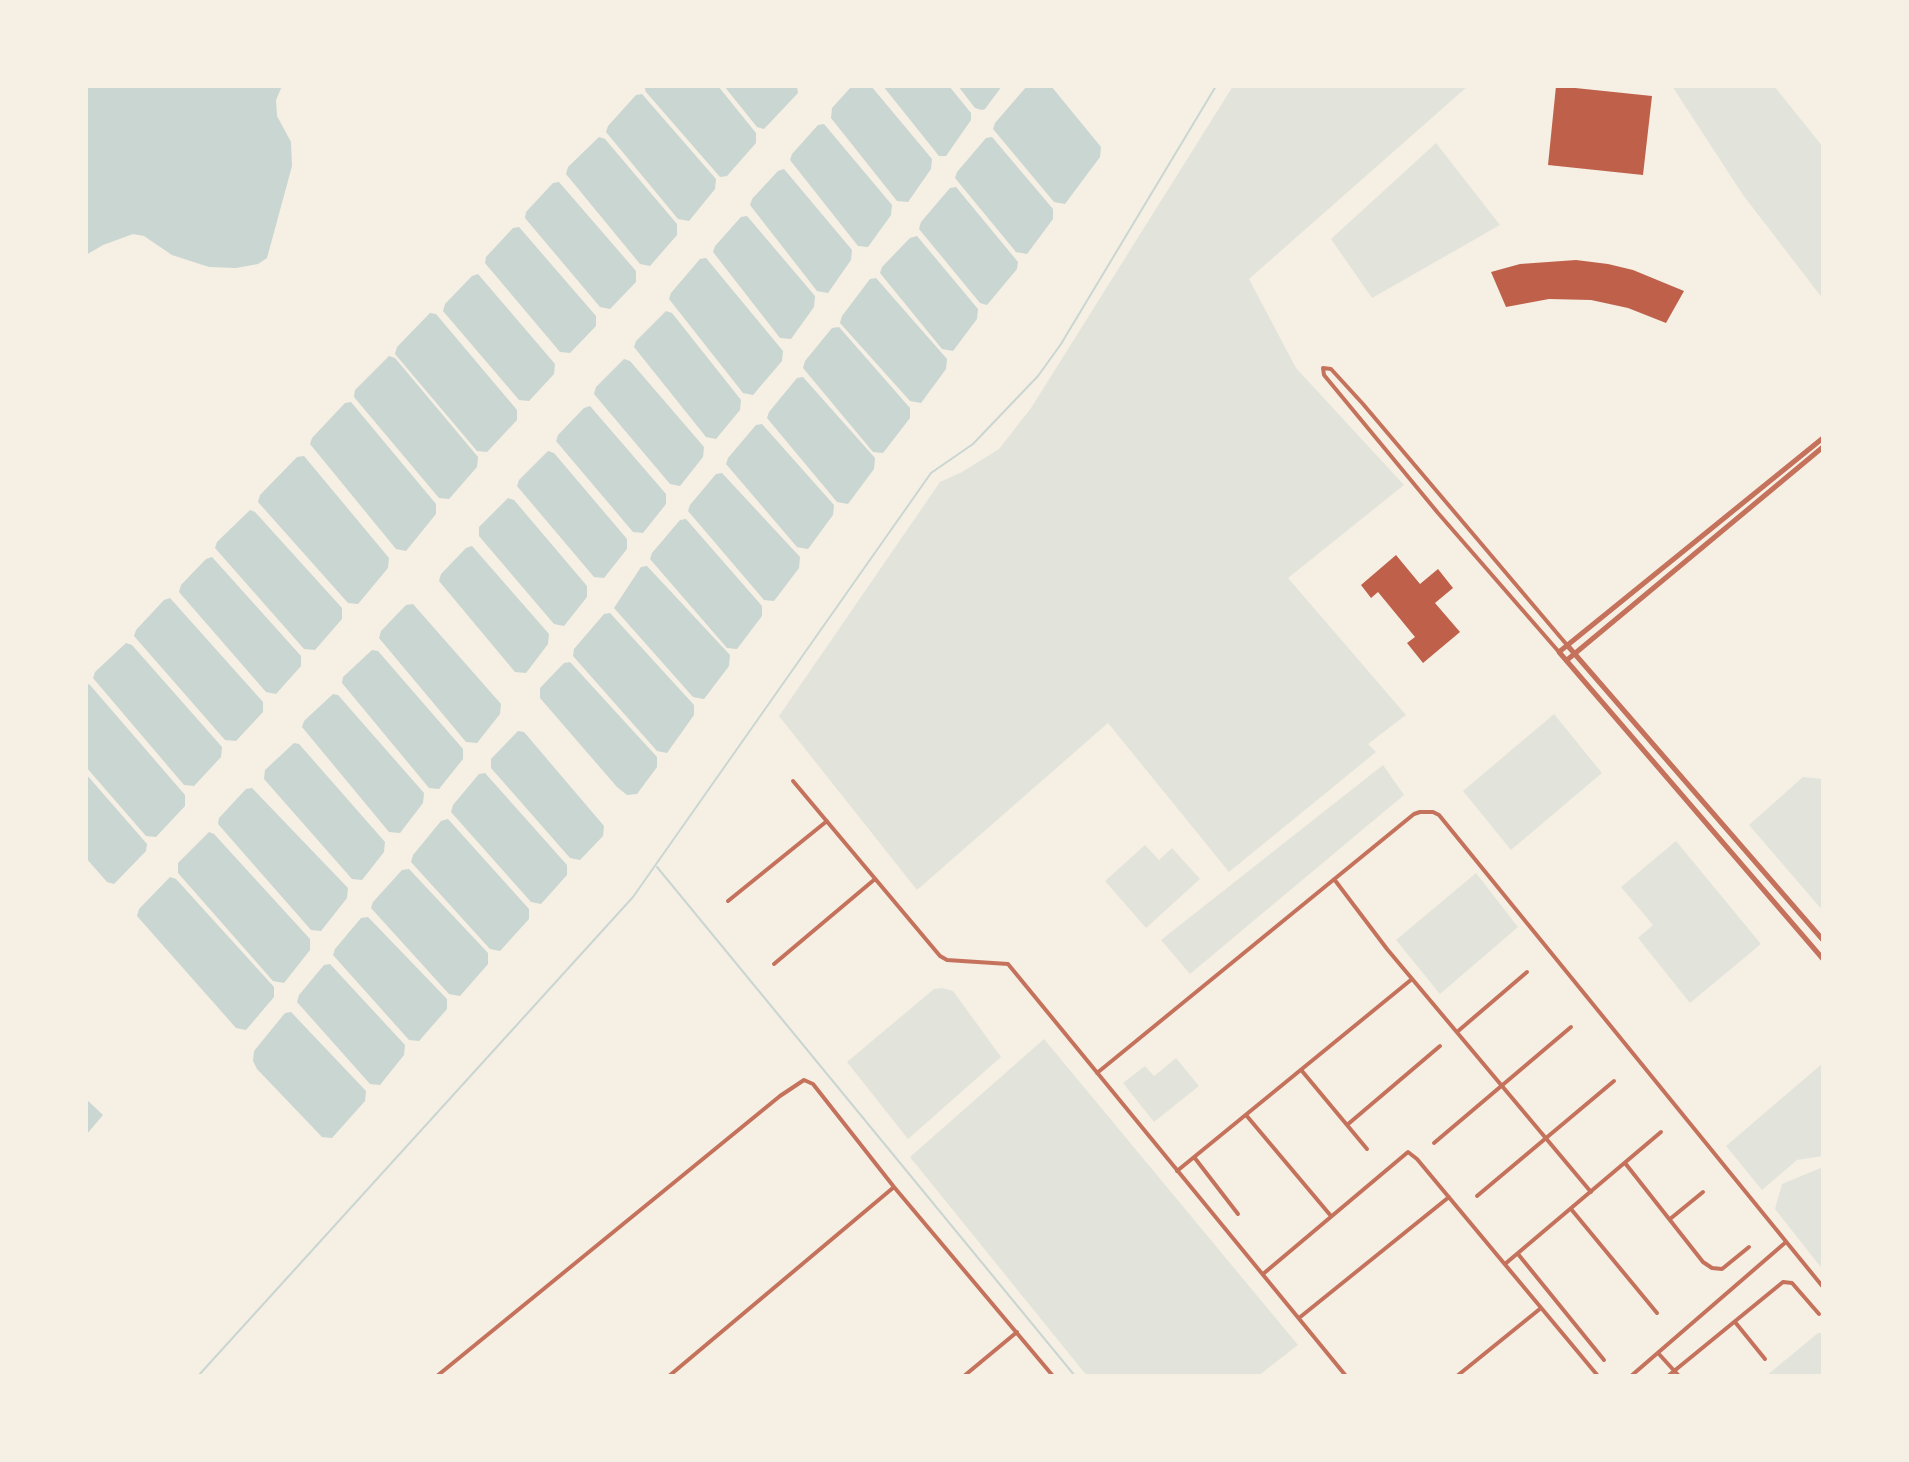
<!DOCTYPE html>
<html>
<head>
<meta charset="utf-8">
<style>
	body { margin:0 }
	#map { position:relative; width:1909px; height:1462px; overflow:hidden; background:#f6efe4; font-family:"Space Grotesk",sans-serif }
	canvas { display:block }
	.frame { position:absolute; inset:0; border:88px solid #f6efe4; pointer-events:none }
</style>
</head>
<body>
<div id="map">
<canvas width="1909" height="1462"></canvas>
<div class="frame"></div>
</div>
<script>
const c = document.querySelector('canvas').getContext('2d');
c.lineJoin = 'round';
function fill(path, color) {
  c.fillStyle = color;
  c.fill(path, 'evenodd');
}
function toPath(rows) {
  const path = new Path2D();
  for (const r of rows) {
    path.moveTo(r[0], r[1]);
    for (let i = 2; i < r.length; i += 2) path.lineTo(r[i], r[i + 1]);
  }
  return path;
}
function strokePath(path, color, width, dash) {
  c.strokeStyle = color;
  c.lineWidth = width;
  c.lineCap = dash ? 'butt' : 'round';
  c.setLineDash(dash || []);
  c.stroke(path);
}
fill(toPath([
	[1233,86,1468,86,1249,279,1296,368,1404,485,1288,578,1406,715,1368,744,1376,752,1229,872,1108,723,917,890,779,716,940,482,962,472,999,449,1031,408],
	[1672,86,1774,86,1823,147,1823,299,1743,195],
	[1436,143,1500,225,1372,298,1331,239],
	[1554,714,1602,773,1511,850,1463,791],
	[1383,765,1404,795,1190,974,1161,940],
	[1803,777,1823,779,1823,911,1749,825],
	[1676,841,1761,944,1690,1003,1638,938,1653,925,1621,887],
	[1145,845,1159,860,1172,848,1200,879,1146,928,1105,881],
	[1476,873,1518,927,1440,994,1396,940],
	[942,988,953,991,1001,1057,908,1139,847,1062,934,989],
	[1044,1039,1298,1345,1258,1376,1087,1376,910,1157],
	[1176,1058,1199,1086,1154,1122,1123,1083,1145,1066,1154,1076],
	[1823,1063,1823,1156,1797,1160,1762,1190,1726,1146],
	[1823,1167,1823,1270,1775,1209,1782,1184],
	[1818,1333,1823,1333,1823,1376,1766,1376]
]), '#e2e4dc');
fill(toPath([
	[86,86,282,86,276,100,277,116,291,142,292,166,267,258,258,264,236,268,209,267,172,255,144,236,133,234,103,245,86,255],
	[644,86,718,86,756,133,756,143,727,176,720,177,646,92],
	[724,86,797,86,798,93,764,129,757,127],
	[852,86,871,86,932,159,931,169,908,202,897,201,831,118,832,108],
	[883,86,949,86,971,113,971,120,946,156,939,156],
	[958,86,1002,86,985,109,982,110,975,108],
	[1027,86,1051,86,1101,147,1100,157,1065,204,1054,202,993,129,995,123],
	[642,94,716,179,715,189,689,221,678,219,606,132,608,126,636,95],
	[824,124,892,205,891,215,868,247,858,246,790,160,792,154,818,125],
	[599,137,605,139,677,224,677,235,650,266,640,264,566,174,568,167],
	[992,137,1053,209,1053,219,1027,254,1016,252,955,178,957,172,986,138],
	[784,169,852,250,851,260,828,293,817,291,750,205,752,199,778,171],
	[559,182,636,271,636,282,610,309,600,307,525,218,526,212,553,183],
	[956,187,1018,262,1017,269,987,305,980,303,919,229,921,222,950,188],
	[747,216,815,296,814,307,791,339,780,338,713,252,715,246,741,217],
	[519,227,596,316,596,326,570,353,560,352,485,263,486,257,513,228],
	[917,236,978,309,977,319,953,351,942,349,880,273,882,267,910,238],
	[706,258,783,351,782,361,753,395,743,393,669,299,671,293,700,259],
	[478,274,555,364,554,374,529,401,519,400,443,311,445,304,472,276],
	[876,278,947,359,946,369,921,403,910,401,840,323,842,316,870,279],
	[666,311,672,313,741,400,740,410,716,439,706,437,634,347,636,341],
	[430,313,436,314,517,410,517,420,487,452,477,451,395,354,397,347],
	[839,327,910,408,910,418,883,453,873,452,803,368,805,361,832,328],
	[389,356,395,358,478,457,477,467,449,499,439,498,354,397,355,390],
	[624,359,630,361,704,447,703,457,680,486,670,484,594,394,596,387],
	[803,377,875,458,874,469,848,504,837,502,767,418,769,412,797,378],
	[351,402,436,504,436,514,406,551,396,549,310,444,312,438,345,403],
	[590,406,666,494,666,504,643,533,633,532,556,441,558,435,584,408],
	[762,424,834,505,833,515,808,549,797,547,726,464,728,458,756,425],
	[548,451,554,453,627,539,627,549,604,578,594,577,517,486,519,480],
	[304,456,389,558,388,568,358,604,348,603,258,502,260,495,297,457],
	[722,473,800,557,799,568,774,601,764,600,688,511,690,505,716,474],
	[508,498,514,500,587,586,587,597,564,626,554,624,479,536,479,527],
	[250,510,255,512,342,608,342,619,315,650,304,649,215,548,217,542],
	[686,519,762,606,762,616,737,649,727,648,650,559,652,553,680,520],
	[472,546,549,634,548,644,526,673,515,672,439,581,441,574,466,548],
	[212,557,301,656,301,666,276,694,266,692,179,592,181,585,206,559],
	[647,566,730,655,729,666,704,699,693,697,614,608,641,567],
	[170,598,263,702,263,712,236,741,225,740,134,636,136,630,164,600],
	[413,604,501,704,500,714,477,743,466,742,379,638,381,631,406,605],
	[610,613,694,705,694,715,667,753,657,751,573,656,574,649,604,614],
	[126,643,132,645,222,747,221,757,194,786,184,785,93,678,95,672],
	[372,650,378,651,463,749,463,759,439,789,429,788,342,683,343,677],
	[570,662,657,757,657,767,637,794,627,795,617,787,540,698,540,688,564,663],
	[86,683,90,685,185,795,185,806,156,837,146,836,86,767],
	[333,694,338,695,424,793,423,803,400,833,389,832,302,727,304,721],
	[518,731,524,732,604,826,603,836,580,860,570,858,491,768,491,759],
	[294,743,299,744,385,842,384,852,362,880,352,879,264,779,265,770],
	[485,773,567,865,567,875,541,904,531,902,451,812,453,805,479,774],
	[86,774,147,844,146,851,114,884,107,882,86,858],
	[252,788,348,888,347,898,321,931,311,930,218,824,219,818,246,789],
	[448,819,529,909,529,919,500,951,490,949,411,862,413,855,441,821],
	[209,832,214,834,310,939,310,950,284,983,273,981,178,873,178,863],
	[409,869,488,953,488,964,460,996,449,994,371,908,373,902,402,870],
	[170,877,176,879,274,987,274,997,246,1030,236,1028,137,916,139,909],
	[368,917,447,999,447,1009,419,1041,409,1040,333,955,335,949,361,918],
	[330,964,405,1045,404,1055,380,1085,370,1084,297,1002,299,995,324,965],
	[291,1012,366,1091,365,1101,332,1138,322,1137,257,1069,253,1061,254,1051,285,1013],
	[86,1099,103,1115,86,1135]
]), '#c9d6d2');
strokePath(toPath([
	[657,867,1075,1376],
	[198,1376,633,897,931,473,973,444,1038,376,1061,344,1216,86]
]), '#c9d6d2', 2);
fill(toPath([
	[1556,86,1652,96,1643,175,1548,165],
	[1576,260,1608,264,1633,270,1684,291,1666,323,1628,308,1591,300,1549,299,1506,307,1491,272,1520,264],
	[1396,555,1420,584,1438,569,1453,588,1435,603,1460,632,1423,663,1407,643,1415,637,1378,592,1371,598,1361,585]
]), '#bf614a');
strokePath(toPath([
	[1323,368,1331,369,1363,404,1567,645],
	[1323,368,1324,375,1438,513,1559,652],
	[793,781,940,956,947,960,1008,964,1346,1376],
	[1334,879,1387,949,1591,1192],
	[728,901,827,821],
	[774,964,875,879],
	[1457,1032,1527,972],
	[1302,1071,1367,1149],
	[1097,1073,1414,814,1420,812,1433,812,1439,815,1823,1287],
	[1246,1115,1331,1216],
	[1347,1125,1440,1046],
	[1434,1143,1571,1027],
	[1194,1157,1238,1214],
	[1625,1163,1703,1262,1712,1268,1722,1269,1749,1247],
	[1177,1171,1412,979],
	[1477,1196,1614,1081],
	[1571,1209,1657,1313],
	[1670,1219,1703,1192],
	[1518,1254,1604,1360],
	[1505,1264,1661,1132],
	[1263,1274,1408,1152,1417,1159,1598,1376],
	[1299,1318,1449,1197],
	[1735,1322,1765,1359],
	[1658,1353,1679,1376],
	[437,1376,780,1096,804,1080,813,1084,894,1187,1053,1376],
	[669,1376,894,1187],
	[964,1376,1017,1332],
	[1457,1376,1541,1308],
	[1631,1376,1786,1242],
	[1668,1376,1783,1282,1792,1283,1819,1314]
]), '#c5725c', 4);
strokePath(toPath([
	[1823,438,1559,652,1823,959],
	[1567,645,1823,940],
	[1567,660,1823,447]
]), '#c5725c', 5);
</script>
</body>
</html>
